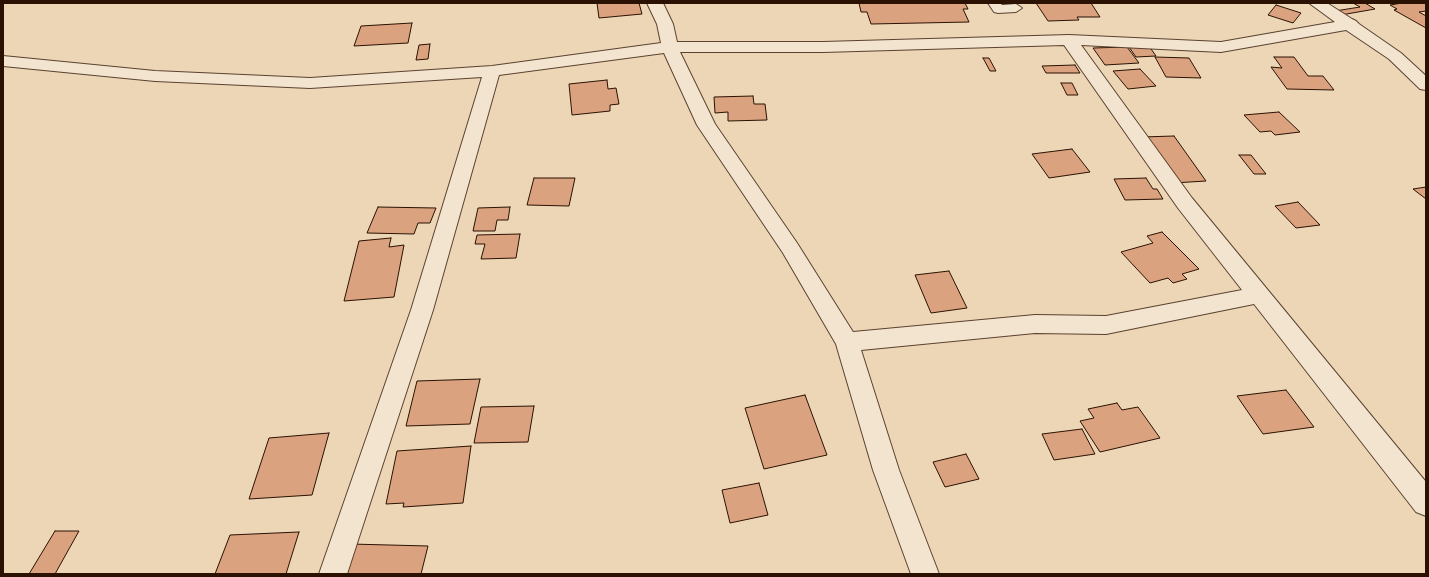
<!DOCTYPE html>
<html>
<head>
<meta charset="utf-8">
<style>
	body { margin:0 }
	#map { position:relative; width:1429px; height:577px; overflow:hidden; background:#ecd6b6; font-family:"IM FELL DW Pica",serif }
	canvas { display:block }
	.frame { position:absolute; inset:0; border:4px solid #2a1102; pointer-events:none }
</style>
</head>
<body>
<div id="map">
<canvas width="1429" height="577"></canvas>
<div class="frame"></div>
</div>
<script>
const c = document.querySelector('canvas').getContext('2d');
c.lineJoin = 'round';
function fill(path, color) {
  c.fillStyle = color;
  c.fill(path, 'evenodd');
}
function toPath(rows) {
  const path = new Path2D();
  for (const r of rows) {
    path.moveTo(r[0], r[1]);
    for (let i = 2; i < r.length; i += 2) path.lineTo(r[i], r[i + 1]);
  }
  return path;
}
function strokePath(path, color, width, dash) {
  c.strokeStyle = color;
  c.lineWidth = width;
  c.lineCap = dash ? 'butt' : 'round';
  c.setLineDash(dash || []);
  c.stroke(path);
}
const building = toPath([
	[597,3,639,3,642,14,599,18,597,3],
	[859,3,965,3,968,9,963,9,969,22,871,24,867,12,861,12,859,3],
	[1036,3,1091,3,1100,17,1077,17,1079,20,1048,21,1036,3],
	[1353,3,1365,3,1375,9,1341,15,1335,11,1360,7,1353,3],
	[1402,3,1426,3,1426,11,1419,12,1426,16,1426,28,1394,10,1397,9,1390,5,1402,3],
	[1276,5,1301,13,1293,23,1268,15,1276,5],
	[412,23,408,43,354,46,361,26,412,23],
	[430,44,428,59,416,60,419,45,430,44],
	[1149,46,1156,56,1136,57,1129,47,1149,46],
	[1127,47,1139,63,1105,65,1093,48,1127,47],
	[1155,57,1189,58,1201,78,1166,77,1155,57],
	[1274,57,1294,57,1308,76,1323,76,1334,90,1287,89,1271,67,1282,68,1274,57],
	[983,58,989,58,996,71,990,71,983,58],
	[1075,65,1080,73,1046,73,1042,66,1075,65],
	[1140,69,1156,86,1128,89,1113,71,1140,69],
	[607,80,608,89,616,88,619,104,610,105,610,111,572,115,569,84,607,80],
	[1061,83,1072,83,1078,95,1067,95,1061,83],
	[753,96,754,104,765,104,767,120,728,121,728,112,715,113,714,97,753,96],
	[1279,112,1300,132,1275,135,1271,131,1260,132,1244,115,1279,112],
	[1174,136,1206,181,1173,183,1142,137,1174,136],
	[1072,149,1090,172,1049,178,1032,154,1072,149],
	[1239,155,1251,155,1266,174,1254,174,1239,155],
	[534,178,575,178,569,206,527,205,534,178],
	[1146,178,1153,189,1157,189,1163,199,1125,200,1114,179,1146,178],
	[1426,187,1426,199,1413,189,1426,187],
	[1298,202,1320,225,1296,228,1275,206,1298,202],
	[378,207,436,208,430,223,418,223,414,234,367,233,378,207],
	[510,207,508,220,497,220,495,231,473,231,478,208,510,207],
	[1162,232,1199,269,1182,274,1187,279,1173,283,1168,278,1150,283,1121,252,1153,243,1147,236,1162,232],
	[520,234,516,258,481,259,485,244,475,244,477,235,520,234],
	[391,238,389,247,404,245,394,297,344,301,359,241,391,238],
	[949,271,967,308,931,313,915,275,949,271],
	[480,379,470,424,406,426,417,381,480,379],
	[1286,390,1314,427,1263,434,1237,396,1286,390],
	[805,395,827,455,764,469,745,408,805,395],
	[1117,403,1122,410,1138,407,1160,438,1100,452,1080,421,1094,418,1088,409,1117,403],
	[534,406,528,442,474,443,481,407,534,406],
	[1082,429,1095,454,1054,460,1042,434,1082,429],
	[329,433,312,495,249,499,269,438,329,433],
	[471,446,463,503,403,507,404,503,386,504,397,451,471,446],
	[966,454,979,479,945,487,933,462,966,454],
	[759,483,768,515,730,523,722,490,759,483],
	[55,531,79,531,55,574,29,574,55,531],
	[299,532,286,574,215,574,230,535,299,532],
	[350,544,428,546,421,574,340,574,350,544]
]);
fill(building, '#daa27e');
strokePath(building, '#2a1102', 1);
const service = toPath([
	[988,3,1000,3,1002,5,1016,4,1022,8,1016,12,998,13,994,12,988,3]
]);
const minor = toPath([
	[647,3,663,3,673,24,677,42,823,42,1069,35,1221,42,1335,22,1309,3,1327,3,1352,19,1356,21,1359,24,1401,53,1426,76,1426,90,1420,89,1389,59,1346,30,1221,52,1081,45,1192,198,1426,482,1426,516,1416,512,1254,304,1106,334,1035,333,861,350,899,470,939,574,911,574,873,470,836,344,783,253,697,125,664,53,499,75,433,310,347,574,319,574,411,310,482,77,310,88,155,81,3,66,3,56,155,71,310,78,492,66,661,43,657,24,647,3],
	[1064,45,1178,208,1242,290,1106,316,1035,315,853,332,797,243,715,124,680,52,823,52,1064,45]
]);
strokePath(service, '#5a422f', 2);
strokePath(minor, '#5a422f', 2);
fill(service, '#f3e4d0');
fill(minor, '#f3e4d0');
</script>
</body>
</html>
